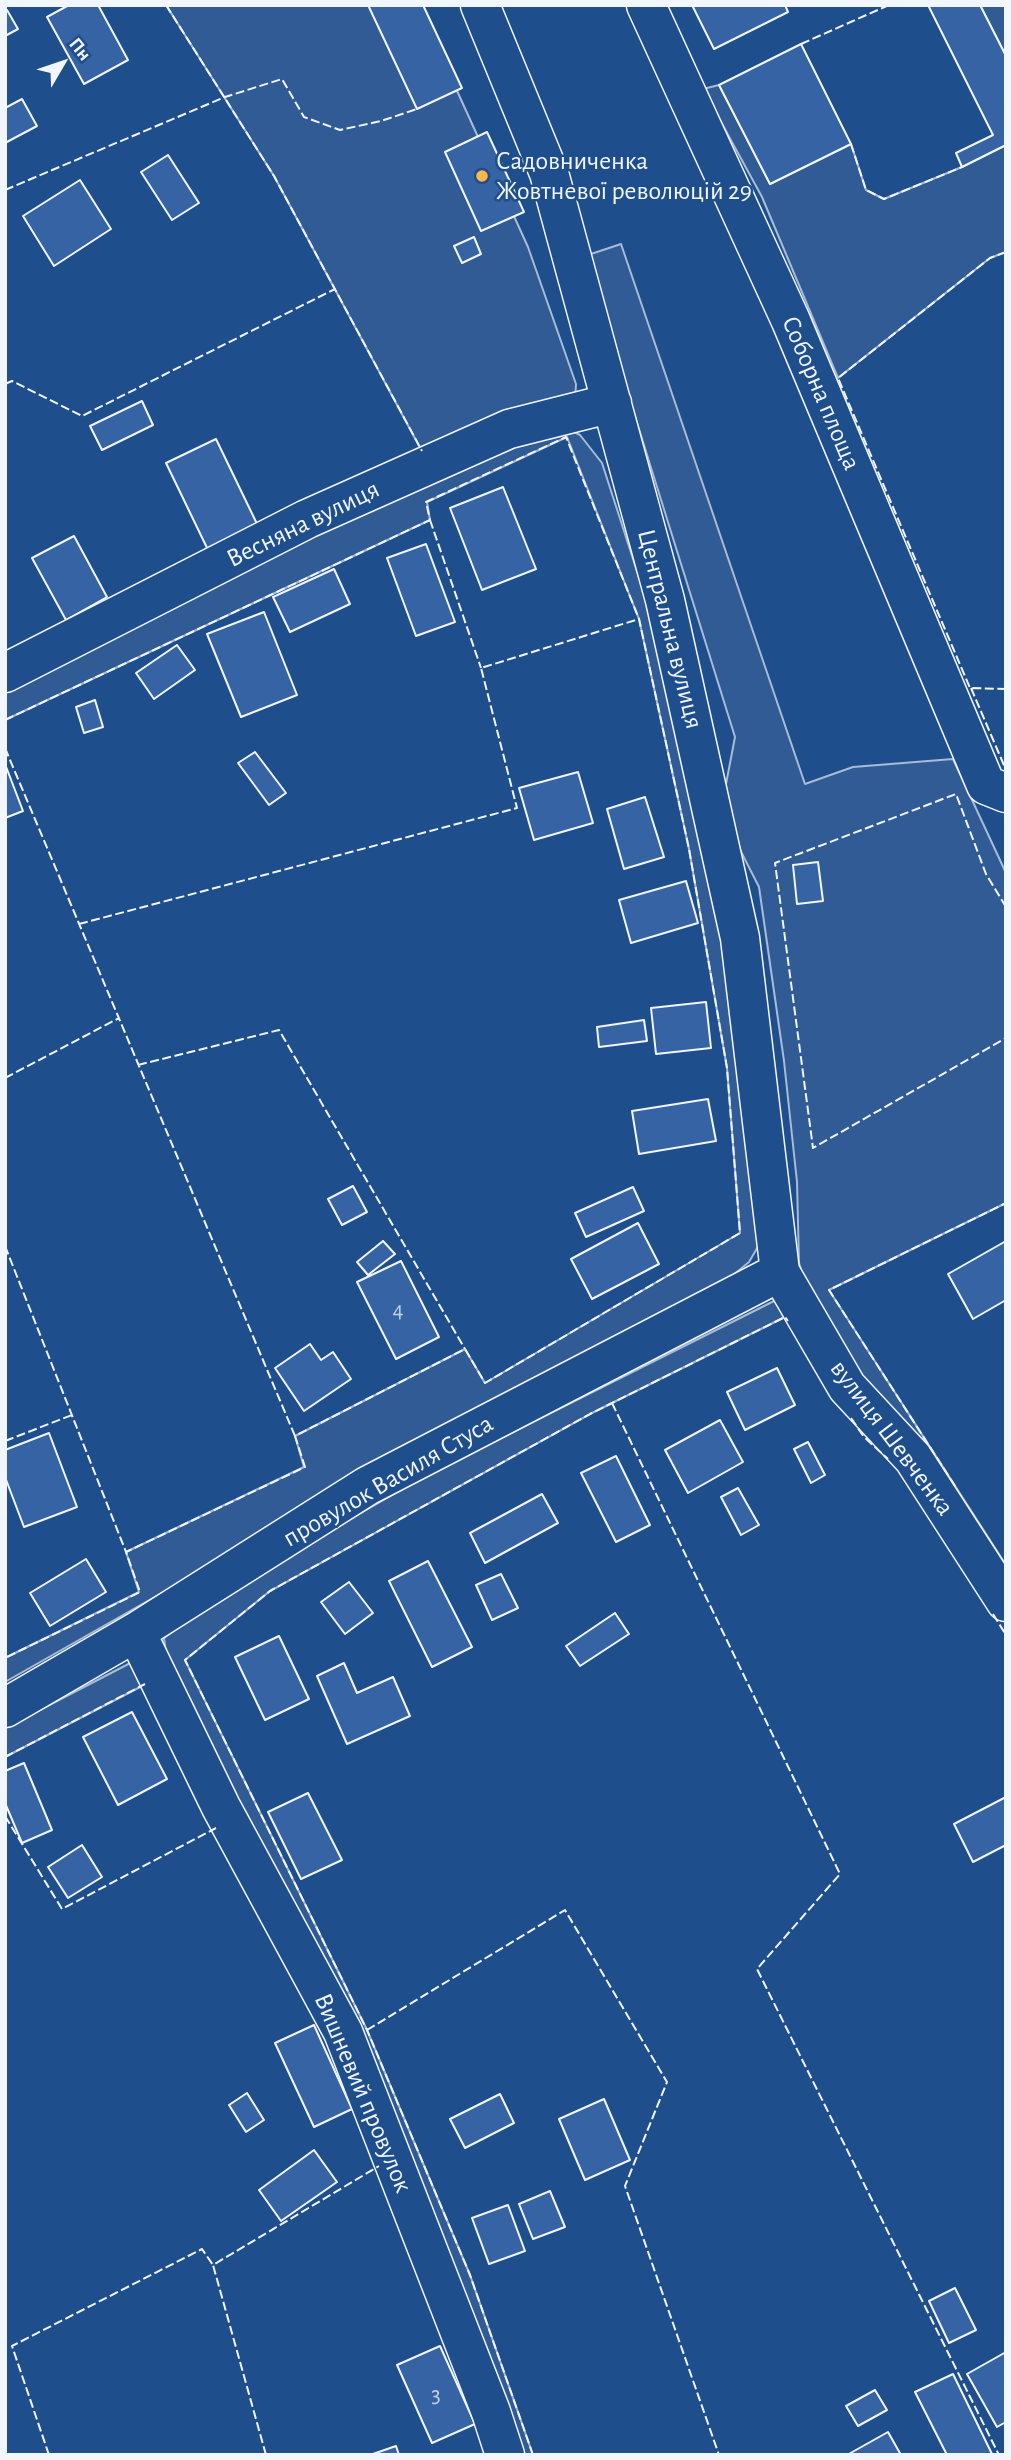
<!DOCTYPE html>
<html>
<head>
<meta charset="utf-8">
<style>
	body { margin:0 }
	#map { position:relative; width:1011px; height:2460px; overflow:hidden; background:#1f4e8c; font-family:"Alegreya Sans",sans-serif }
	canvas { display:block }
	.frame { position:absolute; inset:0; border:7px solid #f2f6ff; pointer-events:none }
	.north { position:absolute; left:28px; top:28px; width:70px; height:70px; -webkit-text-stroke:5px #1f4e8c; paint-order:stroke; rotate:51deg; font-size:19px; font-weight:700; line-height:28px; text-align:center; color:#f2f6ff }
	.north::after { content:''; display:block; margin:auto; width:24px; height:32px; background:#f2f6ff; clip-path:polygon(50% 0,100% 100%,50% 72%,0 100%) }
</style>
</head>
<body>
<div id="map">
<canvas width="1011" height="2460"></canvas>
<div class="frame"></div>
<div class="north">Пн</div>
</div>
<script>
const c = document.querySelector('canvas').getContext('2d');
c.lineJoin = 'round';
function fill(path, color) {
  c.fillStyle = color;
  c.fill(path, 'evenodd');
}
function toPath(rows) {
  const path = new Path2D();
  for (const r of rows) {
    path.moveTo(r[0], r[1]);
    for (let i = 2; i < r.length; i += 2) path.lineTo(r[i], r[i + 1]);
  }
  return path;
}
function strokePath(path, color, width, dash) {
  c.strokeStyle = color;
  c.lineWidth = width;
  c.lineCap = dash ? 'butt' : 'round';
  c.setLineDash(dash || []);
  c.stroke(path);
}
function drawText(font, color, halo, rows, align = 'center') {
  c.font = font + ' "Alegreya Sans",sans-serif';
  c.lineWidth = 5;
  c.setLineDash([]);
  c.textBaseline = 'middle';
  c.strokeStyle = halo;
  c.fillStyle = color;
  for (const [text, x, y, turn = 0] of rows) {
    c.save();
    c.translate(x, y);
    c.rotate((+turn || 0) * Math.PI / 180);
    c.textAlign = isNaN(turn) ? turn : align;
    if (halo) c.strokeText(text, 0, 0);
    c.fillText(text, 0, 0);
    c.restore();
  }
}
const green = toPath([
	[166,5,418,5,528,247,576,384,575,401,425,457,274,176,166,5],
	[980,5,1006,5,1006,56,980,5],
	[719,85,770,184,851,144,866,190,884,199,962,167,1006,145,1006,252,990,258,838,378,762,197,703,89,719,85],
	[621,244,805,784,853,767,953,759,1006,873,1006,1203,829,1290,1006,1565,1006,1584,816,1320,799,1263,797,1182,784,1061,759,887,732,834,722,805,735,737,585,256,621,244],
	[565,427,580,435,602,463,666,661,724,922,759,1245,749,1262,731,1277,174,1586,5,1682,5,1658,139,1592,126,1552,304,1467,295,1436,465,1349,485,1383,740,1233,727,1068,689,849,639,619,567,437,427,502,430,520,5,720,5,689,501,441,565,427],
	[778,1299,785,1317,590,1414,270,1591,185,1660,367,2030,470,2275,533,2455,524,2455,511,2417,168,1668,164,1638,233,1587,425,1476,778,1299],
	[138,1659,148,1683,5,1757,5,1728,138,1659]
]);
fill(green, '#305b95');
strokePath(green, '#a8bbd7', 2);
const building = toPath([
	[69,5,98,5,128,60,84,84,47,17,69,5],
	[368,5,423,5,462,88,417,109,368,5],
	[692,5,785,5,788,12,714,49,692,5],
	[928,5,980,5,1006,56,1006,145,962,167,956,153,993,135,928,5],
	[7,10,18,29,5,36,5,11,7,10],
	[801,44,851,144,770,184,719,85,801,44],
	[22,99,37,126,5,143,5,108,22,99],
	[487,132,524,212,481,231,445,152,487,132],
	[168,155,199,203,172,220,141,172,168,155],
	[80,180,111,229,54,266,23,216,80,180],
	[474,237,481,254,462,263,454,246,474,237],
	[142,401,153,425,102,450,90,426,142,401],
	[216,439,259,528,209,552,166,463,216,439],
	[503,487,536,569,482,590,450,508,503,487],
	[74,536,107,597,66,620,32,558,74,536],
	[426,544,455,622,416,636,387,558,426,544],
	[334,569,350,604,290,632,273,597,334,569],
	[264,612,297,695,241,717,207,634,264,612],
	[177,645,195,670,154,699,136,673,177,645],
	[95,700,103,727,84,733,76,707,95,700],
	[255,752,286,793,269,805,238,763,255,752],
	[5,764,23,811,5,818,5,764],
	[578,772,593,823,534,840,519,788,578,772],
	[645,797,664,857,624,869,607,809,645,797],
	[818,862,823,901,797,904,793,865,818,862],
	[686,881,698,923,631,943,619,900,686,881],
	[706,1002,711,1048,656,1054,651,1008,706,1002],
	[644,1020,647,1041,599,1047,597,1027,644,1020],
	[708,1099,716,1141,639,1154,632,1111,708,1099],
	[353,1186,367,1212,342,1225,328,1199,353,1186],
	[633,1187,644,1211,586,1237,575,1213,633,1187],
	[638,1223,659,1264,592,1299,571,1259,638,1223],
	[383,1241,395,1254,368,1275,357,1262,383,1241],
	[1006,1241,1006,1300,973,1319,948,1274,1006,1241],
	[401,1261,439,1337,396,1359,357,1282,401,1261],
	[310,1344,321,1360,333,1352,351,1379,304,1411,275,1368,310,1344],
	[777,1368,795,1405,745,1430,727,1392,777,1368],
	[720,1420,743,1462,688,1493,665,1450,720,1420],
	[49,1433,77,1507,24,1527,5,1477,5,1450,49,1433],
	[808,1442,825,1475,811,1483,794,1449,808,1442],
	[616,1456,650,1525,616,1542,581,1473,616,1456],
	[738,1488,759,1525,741,1535,721,1497,738,1488],
	[542,1494,558,1523,485,1563,470,1533,542,1494],
	[86,1559,106,1592,50,1626,30,1593,86,1559],
	[428,1561,472,1647,432,1667,389,1581,428,1561],
	[501,1574,518,1608,492,1620,476,1585,501,1574],
	[349,1582,373,1613,345,1634,321,1602,349,1582],
	[615,1613,629,1634,580,1666,566,1646,615,1613],
	[279,1636,309,1699,265,1720,235,1657,279,1636],
	[344,1663,357,1693,393,1677,410,1716,347,1744,317,1676,344,1663],
	[132,1712,167,1779,118,1805,83,1737,132,1712],
	[24,1763,52,1830,22,1843,5,1803,5,1771,24,1763],
	[308,1793,342,1860,301,1879,268,1812,308,1793],
	[1006,1797,1006,1845,973,1862,954,1824,1006,1797],
	[82,1845,102,1877,68,1898,48,1867,82,1845],
	[314,2025,352,2109,314,2127,275,2043,314,2025],
	[247,2093,264,2120,246,2132,229,2105,247,2093],
	[500,2094,514,2123,465,2148,450,2119,500,2094],
	[604,2099,630,2160,585,2180,559,2119,604,2099],
	[314,2150,337,2182,281,2221,259,2190,314,2150],
	[550,2191,565,2227,533,2239,519,2204,550,2191],
	[508,2205,525,2251,489,2264,472,2218,508,2205],
	[955,2288,976,2330,949,2343,929,2301,955,2288],
	[440,2346,475,2424,432,2443,397,2365,440,2346],
	[1006,2352,1006,2422,997,2427,967,2374,1006,2352],
	[953,2374,992,2454,990,2455,947,2455,915,2392,953,2374],
	[875,2390,887,2410,858,2426,846,2406,875,2390],
	[888,2432,901,2455,847,2455,888,2432],
	[396,2446,399,2455,370,2455,396,2446]
]);
fill(building, '#3563a3');
strokePath(building, '#f2f6ff', 2);
const minor = toPath([
	[480,5,549,173,665,600,740,938,780,1272,847,1387,913,1458,1006,1602],
	[646,5,791,321,986,785,1006,793],
	[5,673,307,519,509,429,612,403],
	[136,1632,221,1807,343,2032,491,2412,505,2455],
	[5,1708,136,1632,367,1486,780,1272]
]);
strokePath(minor, '#f2f6ff', 41);
strokePath(minor, '#1f4e8c', 38);
strokePath(toPath([
	[166,5,274,176,422,451],
	[801,44,889,5],
	[851,144,866,190,884,199,962,167],
	[5,190,225,97,282,79,304,117,340,130,381,121,417,109],
	[1006,252,990,258,838,378,970,688,1006,689],
	[5,384,12,381,82,416,335,289],
	[430,520,481,668],
	[971,688,1006,770],
	[5,720,430,520,426,502,566,437,639,619,689,849,727,1068,740,1233,485,1383,465,1349,295,1436,305,1467,126,1552,140,1592,5,1658],
	[5,748,295,1436],
	[1006,907,986,874,956,794,775,863,813,1148,1006,1038],
	[79,924,517,808,481,668,639,619],
	[138,1065,279,1030,465,1349],
	[5,1078,119,1018],
	[5,1246,126,1552],
	[612,1403,840,1874,757,1969,999,2455],
	[851,1418,864,1437,888,1459],
	[5,1441,72,1415],
	[955,1486,829,1290,1006,1203],
	[993,1614,1006,1635],
	[5,1757,145,1684],
	[5,1816,62,1909,216,1828],
	[367,2030,565,1910,667,2082,625,2186,719,2455],
	[49,2455,12,2346,202,2249,213,2265],
	[266,2455,213,2265,379,2166],
	[533,2455,470,2275,367,2030,185,1660,270,1591,590,1414,785,1317,788,1321]
]), '#f2f6ff', 2, [9, 3.5]);
for (const [x, y, r, color] of [
	[482,176,7,"#ffb74d"]
]) {
  const dot = new Path2D();
  dot.arc(x, y, r, 0, 2 * Math.PI);
  c.fillStyle = color;
  c.fill(dot);
  strokePath(dot, '#1f4e8c', 2.5);
}
drawText('23px', '#c3d1e8', null, [
	["4",398,1310],
	["3",436,2395]
]);
drawText('26px', '#f2f6ff', '#1f4e8c', [
	["Садовниченка",496,161],
	["Жовтневої революцій 29",496,191]
], 'left');
drawText('26px', '#f2f6ff', '#1f4e8c', [
	["Соборна площа",821,393,67],
	["Весняна вулиця",303,524,-26],
	["Центральна вулиця",670,629,76],
	["вулиця Шевченка",892,1438,53],
	["провулок Василя Стуса",388,1481,-30],
	["Вишневий провулок",363,2093,67]
]);
</script>
</body>
</html>
